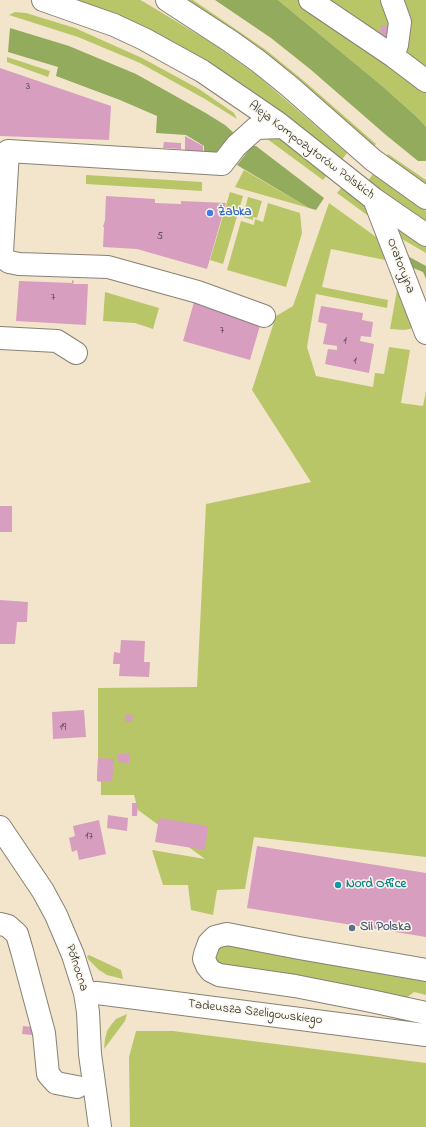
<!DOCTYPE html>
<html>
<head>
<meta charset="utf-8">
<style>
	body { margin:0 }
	canvas { display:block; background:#f3e5cb }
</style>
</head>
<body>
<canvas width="426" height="1127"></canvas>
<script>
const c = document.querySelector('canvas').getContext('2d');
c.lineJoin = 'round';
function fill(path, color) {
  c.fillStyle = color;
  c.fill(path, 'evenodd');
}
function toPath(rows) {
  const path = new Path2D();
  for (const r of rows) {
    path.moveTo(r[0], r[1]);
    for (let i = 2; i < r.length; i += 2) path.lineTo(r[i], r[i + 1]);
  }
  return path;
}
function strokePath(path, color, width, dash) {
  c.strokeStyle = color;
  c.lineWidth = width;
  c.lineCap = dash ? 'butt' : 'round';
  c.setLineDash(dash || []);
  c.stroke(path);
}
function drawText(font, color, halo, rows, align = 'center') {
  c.font = font + ' "Indie Flower",sans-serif';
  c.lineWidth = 3;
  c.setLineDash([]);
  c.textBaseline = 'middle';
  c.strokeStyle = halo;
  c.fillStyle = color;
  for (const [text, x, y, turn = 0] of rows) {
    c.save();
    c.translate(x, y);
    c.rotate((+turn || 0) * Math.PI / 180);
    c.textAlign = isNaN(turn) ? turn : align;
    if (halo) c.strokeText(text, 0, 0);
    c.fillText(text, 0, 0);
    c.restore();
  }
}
fill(toPath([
	[78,0,140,0,144,2,212,43,258,76,347,153,341,161,106,11],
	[182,0,193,0,266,50,304,81,376,144,372,148],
	[278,0,426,0,426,127,418,118,381,85],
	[15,12,26,13,75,28,142,58,199,89,234,113,237,119,205,99,140,63,78,37,9,15],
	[7,57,50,71,48,77,7,62],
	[259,133,275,134,327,175,323,180],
	[388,154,426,180,426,188,384,159],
	[244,170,309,208,235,187],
	[373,174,426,211,426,223,367,182],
	[86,175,202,182,202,191,86,184],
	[342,187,365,207,374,220,337,193],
	[230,192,243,196,223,264,210,260],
	[248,197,262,201,257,218,253,217,253,220,243,217],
	[268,203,300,213,302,233,286,287,227,270,241,221,254,225,255,219,263,222],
	[329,203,379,239,385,260,331,249,322,287,388,300,387,308,316,294,307,347,316,376,373,387,375,373,384,374,389,347,410,350,401,403,423,406,426,391,426,857,254,837,245,889,217,890,213,915,191,910,188,885,163,885,152,850,205,859,138,810,134,795,101,795,101,782,97,781,98,758,98,688,197,687,206,504,311,482,252,390,276,316,293,306],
	[393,225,426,246,426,253,395,235],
	[397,290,404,291,413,327,410,329,404,330,390,329],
	[105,292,159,308,153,329,135,323,103,321],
	[221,942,426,978,426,995,414,992,404,1000,216,966,215,947],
	[89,955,121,970,123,979,107,975,99,970,88,959,87,956],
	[127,1014,125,1021,104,1049,105,1039,107,1031,111,1025,116,1019],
	[136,1031,173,1031,426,1063,426,1127,130,1127,129,1057]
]), '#b8c668');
fill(toPath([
	[215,0,278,0,381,85,418,118,426,127,426,161,418,161,386,135,310,69,271,38],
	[10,28,69,46,136,74,204,112,225,125,235,134,222,150,216,153,204,152,204,146,186,135,156,133,157,116,120,100,56,76,58,67,8,52],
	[252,146,256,146,324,198,316,210,309,208,237,165],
	[402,253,426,266,426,279,423,272,406,265]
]), '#92ab5c');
fill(toPath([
	[381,25,394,27,392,42,379,40],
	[0,68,111,106,109,140,0,136],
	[185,136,203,146,203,152,185,151],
	[164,142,181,143,181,149,163,148],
	[106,196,155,199,155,203,181,204,181,201,226,203,207,269,137,249,103,247,104,227,103,227,105,220],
	[72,280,74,281,73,284,88,284,86,325,16,321,19,281,72,283],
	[194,302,261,322,250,360,183,341],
	[321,306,363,313,362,320,373,322,371,337,361,336,360,341,374,344,369,373,325,364,328,349,337,350,337,346,323,344,327,324,318,322],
	[0,506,12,506,12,532,0,532],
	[0,600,28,602,27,622,17,622,15,644,0,644],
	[121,640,145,641,144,662,150,662,149,677,119,676,120,664,113,664,114,652,120,653],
	[84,710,86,737,53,739,52,712],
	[125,714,133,715,132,722,125,722],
	[118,754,130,754,129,763,118,762],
	[98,758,114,759,112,782,97,781],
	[132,803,138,803,137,816,132,816],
	[108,815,128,818,127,831,107,828],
	[159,818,208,826,205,850,155,842],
	[99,820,106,854,79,860,77,850,72,852,69,838,75,836,73,826],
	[257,846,426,873,426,937,247,908],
	[23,1026,33,1027,32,1035,22,1034]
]), '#d79ec0');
const minor = toPath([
	[43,0,114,25,144,39,202,71,278,123,374,199,426,235],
	[167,0,230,41,258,61,289,86,373,160,426,198],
	[310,0,393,56,426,81],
	[392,0,400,22,397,45,393,56],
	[374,199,426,333],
	[264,316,198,292,108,267,19,264,9,262,4,258,2,252,8,151,222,164,236,146,256,128,283,127],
	[0,338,57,341,76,353],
	[0,827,43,891,56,915,73,955,85,993,88,1012,90,1054,100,1127],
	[0,924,8,926,17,934,22,951,44,1033,48,1074,56,1083,77,1087],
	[426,970,299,948,227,934,215,937,209,943,205,954,204,959,207,966,211,971,219,975,295,986,371,1001,426,1013],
	[85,993,97,993,426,1035]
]);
strokePath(minor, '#888074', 24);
strokePath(minor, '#fff', 22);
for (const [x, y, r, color] of [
	[210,213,4,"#3f7fe0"],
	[338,885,4,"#0f9aa8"],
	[352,928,4,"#5c6f8a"]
]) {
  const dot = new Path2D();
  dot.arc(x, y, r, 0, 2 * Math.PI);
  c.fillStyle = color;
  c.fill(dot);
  strokePath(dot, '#fbf7ec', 1.5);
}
drawText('11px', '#4b3c45', null, [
	["3",28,87],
	["5",160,237],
	["7",53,298],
	["7",222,331],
	["1",345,342],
	["1",355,362],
	["19",63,728],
	["17",89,837]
]);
drawText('13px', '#1c1c1c', '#fbf7ec', [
	["Aleja Kompozytorów Polskich",311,151,37],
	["Oratoryjna",400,266,69],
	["Północna",76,968,72],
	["Tadeusza Szeligowskiego",255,1013,7]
]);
drawText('bold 13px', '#366cbe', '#fbf7ec', [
	["Żabka",218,213]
], 'left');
drawText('bold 13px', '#0d838f', '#fbf7ec', [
	["Nord Office",346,885]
], 'left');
drawText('bold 13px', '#4e5e75', '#fbf7ec', [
	["Sii Polska",360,928]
], 'left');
</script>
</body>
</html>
